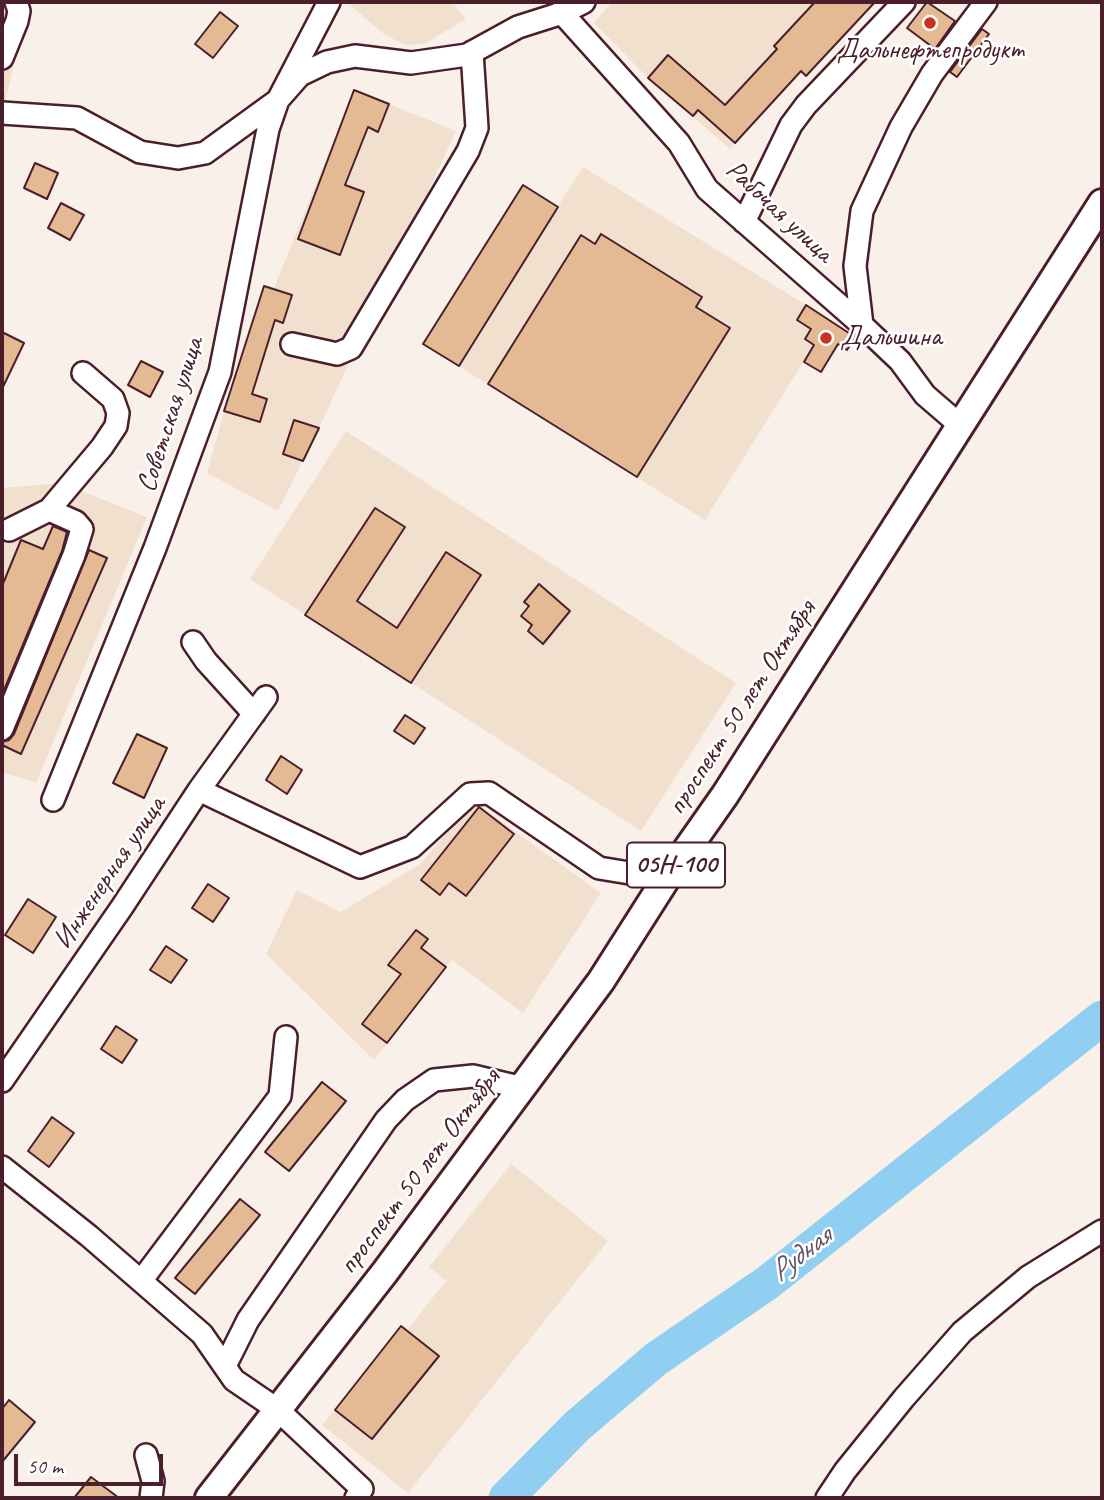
<!DOCTYPE html>
<html>
<head>
<meta charset="utf-8">
<style>
	body { margin:0 }
	#map { position:relative; width:1104px; height:1500px; overflow:hidden; background:#f9f1e9; font-family:Caveat,sans-serif }
	canvas { display:block }
	.frame { position:absolute; inset:0; border:4px solid #4a1f2b; pointer-events:none }
	.scale { position:absolute; left:14px; top:1454px; width:149px; height:32px; box-sizing:border-box; border:4px solid #4a1f2b; border-top:0; padding-left:9px; font-size:21px; line-height:24px; white-space:nowrap; color:#4a1f2b; -webkit-text-stroke:5px #fff; paint-order:stroke }
</style>
</head>
<body>
<div id="map">
<canvas width="1104" height="1500"></canvas>
<div class="frame"></div>
<div class="scale">50 m</div>
</div>
<script>
const c = document.querySelector('canvas').getContext('2d');
c.lineJoin = 'round';
function fill(path, color) {
  c.fillStyle = color;
  c.fill(path, 'evenodd');
}
function toPath(rows) {
  const path = new Path2D();
  for (const r of rows) {
    path.moveTo(r[0], r[1]);
    for (let i = 2; i < r.length; i += 2) path.lineTo(r[i], r[i + 1]);
  }
  return path;
}
function strokePath(path, color, width, dash) {
  c.strokeStyle = color;
  c.lineWidth = width;
  c.lineCap = dash ? 'butt' : 'round';
  c.setLineDash(dash || []);
  c.stroke(path);
}
function drawText(font, color, halo, rows, align = 'center') {
  c.font = font + ' Caveat,sans-serif';
  c.lineWidth = 5;
  c.setLineDash([]);
  c.textBaseline = 'middle';
  c.strokeStyle = halo;
  c.fillStyle = color;
  for (const [text, x, y, turn = 0] of rows) {
    c.save();
    c.translate(x, y);
    c.rotate((+turn || 0) * Math.PI / 180);
    c.textAlign = isNaN(turn) ? turn : align;
    if (halo) c.strokeText(text, 0, 0);
    c.fillText(text, 0, 0);
    c.restore();
  }
}
fill(toPath([
	[2,2,30,2,24,18,5,103,2,103],
	[347,2,457,2,454,4,466,19,424,44,404,45,381,32],
	[612,2,875,2,806,76,801,72,730,149,648,78,594,23],
	[354,90,456,131,319,428,278,511,207,473,224,411,264,286,274,288],
	[583,167,806,305,797,320,811,329,805,339,814,345,705,520,423,344,523,185,558,206],
	[346,431,736,683,641,831,250,579],
	[61,483,147,517,36,783,2,772,2,488],
	[474,802,601,893,523,1013,452,960,374,1060,266,954,297,890,341,912,420,864],
	[511,1164,608,1241,408,1493,322,1425,335,1410,372,1439,438,1356,407,1330,446,1281,429,1267]
]), '#f2e0cf');
strokePath(toPath([
	[506,1498,577,1426,656,1359,767,1283,1102,1018]
]), '#90cff1', 35);
const building = toPath([
	[815,2,875,2,806,76,801,71,735,143,698,110,693,116,648,78,668,55,725,105,777,49,774,46,815,2],
	[927,2,955,21,935,49,907,28,927,2],
	[220,12,238,26,213,58,195,44,220,12],
	[982,29,989,34,957,77,950,72,982,29],
	[354,90,389,104,378,132,368,127,345,185,364,192,340,255,298,239,354,90],
	[35,163,58,173,47,199,24,188,35,163],
	[523,185,558,207,459,366,423,344,523,185],
	[61,203,84,215,70,240,48,228,61,203],
	[601,234,702,297,696,307,730,328,637,477,488,384,581,235,595,244,601,234],
	[264,286,292,295,283,323,275,320,252,394,267,399,260,422,224,411,264,286],
	[806,305,855,337,847,350,838,344,821,372,804,362,814,345,805,339,811,329,797,320,806,305],
	[2,332,24,343,2,389,2,332],
	[141,361,163,372,150,397,128,385,141,361],
	[294,420,319,428,303,461,283,454,294,420],
	[375,508,405,527,357,601,397,628,446,552,481,575,411,683,305,615,375,508],
	[53,526,67,532,62,551,2,695,2,586,21,540,43,549,53,526],
	[89,550,107,558,21,754,2,745,2,742,9,740,14,734,89,550],
	[539,584,570,611,543,644,528,631,532,625,521,616,529,606,524,602,539,584],
	[405,715,425,728,414,744,394,731,405,715],
	[137,734,167,748,144,798,113,783,137,734],
	[281,756,302,770,287,794,266,780,281,756],
	[479,807,514,834,466,896,449,883,440,895,421,880,479,807],
	[208,884,229,898,213,922,192,908,208,884],
	[28,899,56,917,33,953,5,935,28,899],
	[416,930,428,939,421,948,446,967,387,1043,362,1024,401,974,388,965,416,930],
	[166,946,187,960,171,983,150,970,166,946],
	[116,1026,137,1040,122,1063,101,1049,116,1026],
	[322,1082,346,1101,289,1171,265,1152,322,1082],
	[52,1117,74,1133,49,1167,28,1151,52,1117],
	[240,1199,260,1215,195,1294,175,1278,240,1199],
	[401,1326,439,1356,372,1439,335,1410,401,1326],
	[9,1400,35,1422,2,1462,2,1409,9,1400],
	[91,1477,119,1498,74,1498,91,1477]
]);
fill(building, '#e3ba93');
strokePath(building, '#4a1f2b', 2);
const minor = toPath([
	[584,2,562,13,679,143,707,189,862,325,900,361,925,395,961,426],
	[2,58,17,21,19,11,16,2],
	[2,113,77,118,140,152,178,158,205,153,278,100,300,75,327,62,355,56,411,63,467,55,518,27,562,13,565,2],
	[744,222,791,125,806,105,904,2],
	[862,325,855,266,862,211,901,127,932,74,986,2],
	[292,344,337,354,351,348,468,151,477,128,472,52],
	[49,510,102,447,116,426,118,413,113,399,83,373],
	[193,642,206,661,254,714],
	[2,729,74,555,82,529,76,522,49,510,9,530],
	[199,790,360,867,412,847,470,794,489,793,599,868,666,879],
	[53,800,155,548,220,372,268,129,278,100,329,2],
	[2,1081,122,907,199,790,266,697],
	[2,1167,89,1236,202,1334,234,1380,278,1410,362,1489,356,1498],
	[141,1281,280,1096,286,1037],
	[225,1366,248,1320,386,1120,405,1100,434,1080,473,1076,523,1088],
	[146,1455,153,1481,151,1498],
	[827,1498,845,1471,904,1398,962,1332,1028,1277,1102,1231]
]);
const major = toPath([
	[209,1498,385,1272,601,981,666,879,725,795,1102,203]
]);
strokePath(minor, '#4a1f2b', 26);
strokePath(major, '#4a1f2b', 32);
strokePath(minor, '#fff', 21);
strokePath(major, '#fff', 26);
for (const [x, y, r, color] of [
	[930,23,7,"#c8321e"],
	[826,338,7,"#c8321e"]
]) {
  const dot = new Path2D();
  dot.arc(x, y, r, 0, 2 * Math.PI);
  c.fillStyle = color;
  c.fill(dot);
  strokePath(dot, '#fff', 2.5);
}
for (const [x, y, w] of [
	[676,865,98]
]) {
  const box = new Path2D();
  box.roundRect(x - w / 2, y - 22.5, w, 45, 5);
  c.fillStyle = '#fff';
  c.fill(box);
  strokePath(box, '#4a1f2b', 2);
}
drawText('bold 26px', '#4a1f2b', null, [
	["05Н-100",676,865]
]);
drawText('28px', '#4a1f2b', '#fff', [
	["Дальнефтепродукт",930,51],
	["Дальшина",840,338,"left"]
]);
drawText('28px', '#4a1f2b', '#fff', [
	["Рабочая улица",779,212,43],
	["Советская улица",171,415,-72],
	["проспект 50 лет Октября",742,708,-57],
	["Инженерная улица",110,873,-56],
	["проспект 50 лет Октября",420,1172,-53]
]);
drawText('italic 30px', '#5f5466', '#fff', [
	["Рудная",801,1255,-38]
]);
</script>
</body>
</html>
